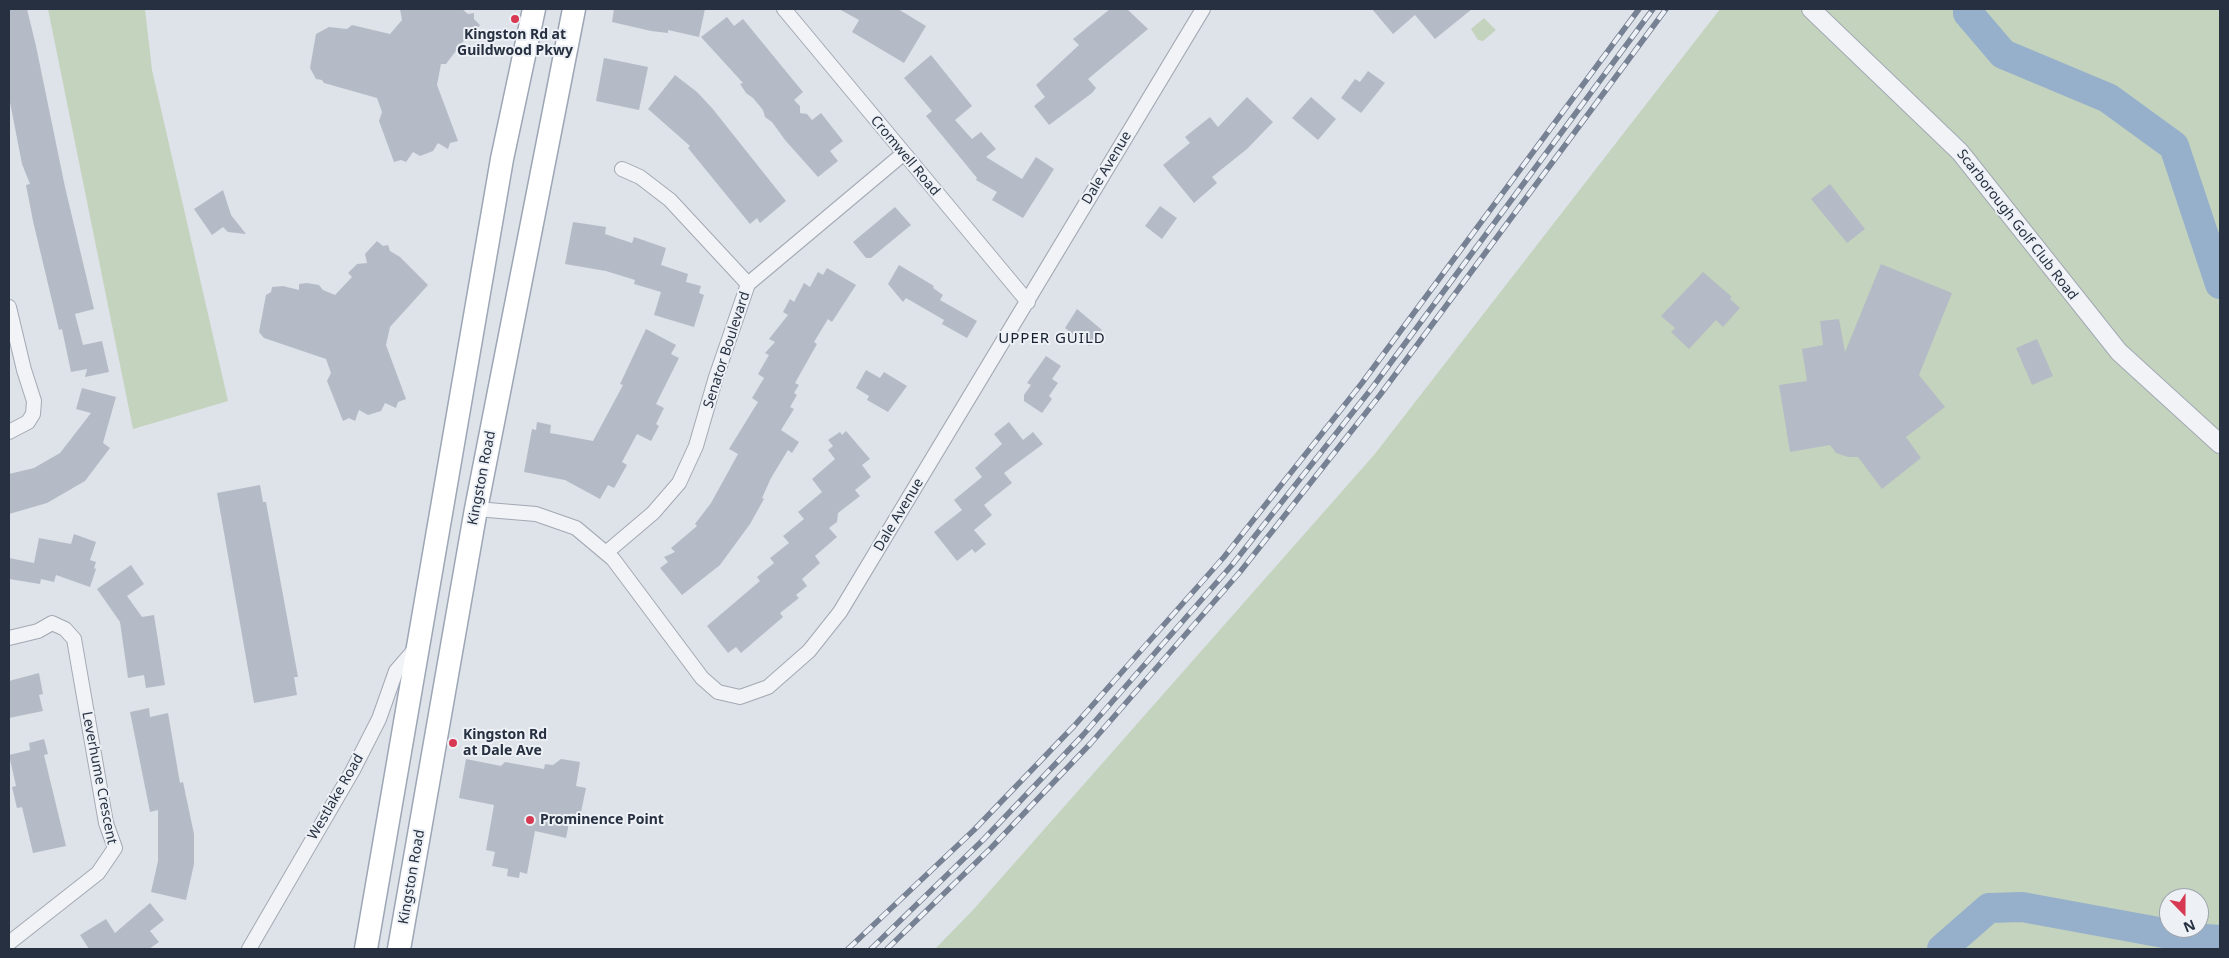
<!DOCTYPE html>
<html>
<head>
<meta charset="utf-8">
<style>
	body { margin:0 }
	#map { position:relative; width:2229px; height:958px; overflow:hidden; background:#dee2e9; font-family:"Noto Sans",sans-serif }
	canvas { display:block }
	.frame { position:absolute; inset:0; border:10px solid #263040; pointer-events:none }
	.north { position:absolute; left:2159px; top:888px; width:50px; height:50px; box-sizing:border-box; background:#edf1f6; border:1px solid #9da4ad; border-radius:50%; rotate:158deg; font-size:14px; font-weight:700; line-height:20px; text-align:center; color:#263040 }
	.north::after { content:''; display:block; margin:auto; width:18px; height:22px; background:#d73952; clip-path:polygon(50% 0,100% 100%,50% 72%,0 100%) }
</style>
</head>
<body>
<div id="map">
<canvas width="2229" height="958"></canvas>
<div class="frame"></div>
<div class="north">N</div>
</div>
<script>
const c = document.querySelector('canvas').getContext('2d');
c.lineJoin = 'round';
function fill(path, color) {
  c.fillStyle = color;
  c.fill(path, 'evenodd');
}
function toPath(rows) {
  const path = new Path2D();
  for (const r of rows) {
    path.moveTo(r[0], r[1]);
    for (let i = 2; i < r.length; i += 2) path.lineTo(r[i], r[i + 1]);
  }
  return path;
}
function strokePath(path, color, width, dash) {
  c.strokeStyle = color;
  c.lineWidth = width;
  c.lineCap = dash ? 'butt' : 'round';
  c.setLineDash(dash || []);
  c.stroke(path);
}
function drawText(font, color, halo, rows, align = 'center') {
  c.font = font + ' "Noto Sans",sans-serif';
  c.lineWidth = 4;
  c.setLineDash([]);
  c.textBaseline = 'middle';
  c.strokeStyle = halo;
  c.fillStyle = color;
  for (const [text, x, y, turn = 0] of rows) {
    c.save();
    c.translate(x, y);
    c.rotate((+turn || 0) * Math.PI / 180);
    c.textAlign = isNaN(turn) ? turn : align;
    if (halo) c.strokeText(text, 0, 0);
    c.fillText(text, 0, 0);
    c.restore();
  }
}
fill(toPath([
	[48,9,145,9,152,70,228,401,133,429],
	[1720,9,2220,9,2220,949,935,949,973,910,1374,455],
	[2169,898,2199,898,2199,928,2169,928],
	[1484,18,1496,30,1483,41,1478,40,1471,29]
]), '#c4d3be');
strokePath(toPath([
	[1968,9,1968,13,2003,54,2108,98,2174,146,2220,284],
	[1942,949,1989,908,2022,907,2191,938,2220,940]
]), '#96b0cb', 30);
fill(toPath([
	[9,9,27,9,36,46,65,187,94,309,75,314,83,345,102,341,109,372,85,377,87,369,71,372,62,329,59,330,33,221,26,185,30,184,22,164,9,97],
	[400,9,462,9,468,14,474,13,474,19,480,25,468,39,465,39,446,64,441,64,437,85,458,141,450,143,448,149,438,143,433,151,420,156,413,152,406,162,401,160,394,162,379,121,382,112,377,98,324,83,322,80,316,79,310,68,316,34,329,27,347,29,352,25,390,34,402,20],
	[614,9,705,9,699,37,668,30,668,33,651,31,612,22],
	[839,9,898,9,926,26,904,63,852,32,859,20],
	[1110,9,1127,9,1148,29,1088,79,1096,88,1092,93,1049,125,1034,106,1045,97,1036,85,1079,45,1073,39],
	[1372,9,1472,9,1435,39,1415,15,1393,34],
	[727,17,734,26,743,19,803,92,794,100,800,106,800,113,807,114,812,120,821,113,843,141,830,151,838,161,818,177,785,140,772,122,765,117,763,110,753,98,746,93,740,84,743,83,701,37],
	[931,55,972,106,955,120,972,139,981,132,996,149,986,157,1022,179,1036,157,1054,169,1023,218,992,200,997,192,976,180,977,178,926,116,932,111,904,78],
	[604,58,648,67,639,110,596,101],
	[1368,71,1385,83,1361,113,1341,98,1355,79,1360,82],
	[675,75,697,92,712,108,786,201,760,223,757,218,750,224,688,148,690,146,648,109],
	[1247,97,1273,122,1247,149,1212,177,1217,183,1194,203,1163,165,1190,143,1185,137,1210,117,1218,127],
	[1311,97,1336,119,1318,140,1292,118],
	[1830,184,1865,229,1847,243,1811,199],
	[223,190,231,215,246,234,228,232,223,227,212,235,194,209],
	[1160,206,1177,218,1162,239,1145,226],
	[895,207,911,225,871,258,866,258,853,242],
	[573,222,606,227,605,234,632,243,634,237,666,248,661,265,688,274,686,282,701,286,699,293,704,295,694,327,654,315,661,292,634,284,635,280,606,271,565,264],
	[377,241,383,246,388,245,390,251,400,257,428,285,390,327,386,345,406,399,398,402,396,408,385,403,381,411,368,415,359,410,355,421,349,418,343,421,327,381,331,373,326,359,264,338,259,332,266,295,271,292,272,287,283,286,299,290,299,284,307,283,319,285,323,290,335,295,352,277,348,273,357,264,367,263,365,254],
	[1881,264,1952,293,1919,375,1945,407,1906,437,1921,458,1882,489,1858,457,1848,457,1836,453,1830,445,1790,452,1779,385,1807,381,1802,349,1823,345,1820,321,1839,319,1845,352],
	[899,265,934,286,933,288,943,295,940,300,977,321,967,338,942,324,944,320,906,298,903,302,888,284],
	[827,268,856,285,832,322,828,319,814,342,817,344,795,383,799,385,794,393,797,395,790,407,794,409,781,430,799,442,792,453,788,450,771,478,762,498,764,499,750,524,720,565,682,595,660,568,668,562,664,557,675,552,671,548,697,526,695,524,711,503,738,454,729,449,758,402,752,398,764,378,758,374,769,355,765,353,775,342,769,339,788,315,783,312,790,299,794,302,804,283,810,287,818,272,823,275],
	[1703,272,1732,297,1730,299,1740,308,1723,327,1716,320,1689,349,1671,332,1675,328,1661,316],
	[1077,309,1102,330,1089,346,1065,328],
	[646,329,676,345,671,354,679,358,656,404,664,408,656,424,659,426,651,441,637,434,622,462,627,465,614,488,608,485,600,499,565,480,524,472,532,429,536,430,537,422,551,425,550,433,593,441,623,385,620,384],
	[2037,339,2053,376,2032,385,2016,348],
	[1046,356,1061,366,1052,379,1058,383,1049,396,1052,399,1042,413,1024,401,1024,395,1031,385,1027,383],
	[866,370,880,378,884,372,907,386,888,412,867,400,869,396,856,388],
	[82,388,116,397,103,443,110,448,85,481,47,503,9,514,9,474,34,468,60,453,91,413,76,409],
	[1009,422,1023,440,1033,432,1043,444,1004,473,1012,483,984,505,992,515,974,530,986,544,975,553,972,549,957,561,934,532,962,510,954,500,982,477,975,468,1002,444,994,434],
	[846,431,870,459,862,465,871,477,855,490,860,496,838,513,837,522,829,528,837,537,815,556,820,563,802,579,807,586,796,595,799,598,780,613,783,617,741,653,736,647,728,653,707,626,760,581,757,577,774,563,770,558,789,543,783,536,804,519,798,512,822,492,812,479,835,459,828,450,833,446,828,440,840,432,842,435],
	[260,485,263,502,266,502,298,677,294,677,297,695,254,703,217,493],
	[74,534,96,542,90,560,96,562,94,568,96,569,90,587,56,575,54,582,41,579,40,584,9,579,9,558,34,563,39,538,71,544],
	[131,565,144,584,127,596,142,617,154,615,165,685,146,688,144,675,128,678,120,622,97,589],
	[39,673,43,694,39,695,43,711,9,718,9,681],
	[149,708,150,717,168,713,180,783,183,782,194,834,194,864,186,900,151,892,158,861,158,810,150,812,130,712],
	[44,739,48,754,44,755,66,846,33,853,22,807,17,808,12,787,16,786,9,755,30,750,29,743],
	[466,759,501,766,505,762,544,769,545,764,553,765,561,759,580,762,576,786,586,788,580,817,571,813,566,838,535,831,527,874,520,872,519,878,507,876,508,869,492,866,495,852,486,850,494,805,459,798],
	[150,903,164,920,150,931,159,942,149,949,89,949,80,935,106,919,115,933]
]), '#b5bbc6');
const minor = toPath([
	[784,9,1028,302],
	[622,169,640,177,670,200,748,284],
	[9,307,24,370,34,401,33,414,28,422,9,432],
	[476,509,536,514,576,528,613,559,702,678,718,692,740,697,768,687,809,651,840,612,1203,9],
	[607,552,653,513,679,483,696,446,716,377,748,284,903,154],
	[9,638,38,631,52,623,65,629,74,639,106,823,115,848,98,873,9,943],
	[249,949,353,770,379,719,396,671,416,648]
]);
const tertiary = toPath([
	[1811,9,1960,152,2119,352,2220,444]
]);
const primary = toPath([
	[366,949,502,159,534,9],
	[399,949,476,509,574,9]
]);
strokePath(minor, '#a3a9b3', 16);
strokePath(tertiary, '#a3a9b3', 20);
strokePath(primary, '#9ca6b5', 25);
strokePath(minor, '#f1f3f7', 14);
strokePath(tertiary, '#f1f3f7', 18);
strokePath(primary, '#fff', 22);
const rail = toPath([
	[848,949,974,830,1074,726,1224,557,1362,383,1639,9],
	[871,949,984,839,1083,735,1232,565,1372,388,1653,9],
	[887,949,991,848,1091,743,1240,572,1380,395,1666,9]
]);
strokePath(rail, '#768193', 5.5);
strokePath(rail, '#edf1f6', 4, [11]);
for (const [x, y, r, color] of [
	[515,19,5,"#d73952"],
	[453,743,5,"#d73952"],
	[530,820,5,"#d73952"]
]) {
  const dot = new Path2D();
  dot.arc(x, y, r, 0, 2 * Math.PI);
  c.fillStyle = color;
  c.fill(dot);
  strokePath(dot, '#edf1f6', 2);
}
drawText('bold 14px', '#263040', '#edf1f6', [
	["Kingston Rd at",515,35,"center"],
	["Guildwood Pkwy",515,51,"center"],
	["Kingston Rd",463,735],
	["at Dale Ave",463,751],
	["Prominence Point",540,820]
], 'left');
drawText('14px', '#263040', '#edf1f6', [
	["Cromwell Road",905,156,50],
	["Dale Avenue",1107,168,-59],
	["Scarborough Golf Club Road",2017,225,52],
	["Senator Boulevard",727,350,-72],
	["Kingston Road",482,478,-79],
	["Dale Avenue",899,515,-59],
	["Leverhume Crescent",99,778,79],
	["Westlake Road",336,797,-60],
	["Kingston Road",412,877,-80]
]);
c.letterSpacing = '1px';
drawText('15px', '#182131', '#edf1f6', [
	["UPPER GUILD",1052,339]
]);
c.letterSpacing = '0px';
</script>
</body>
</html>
